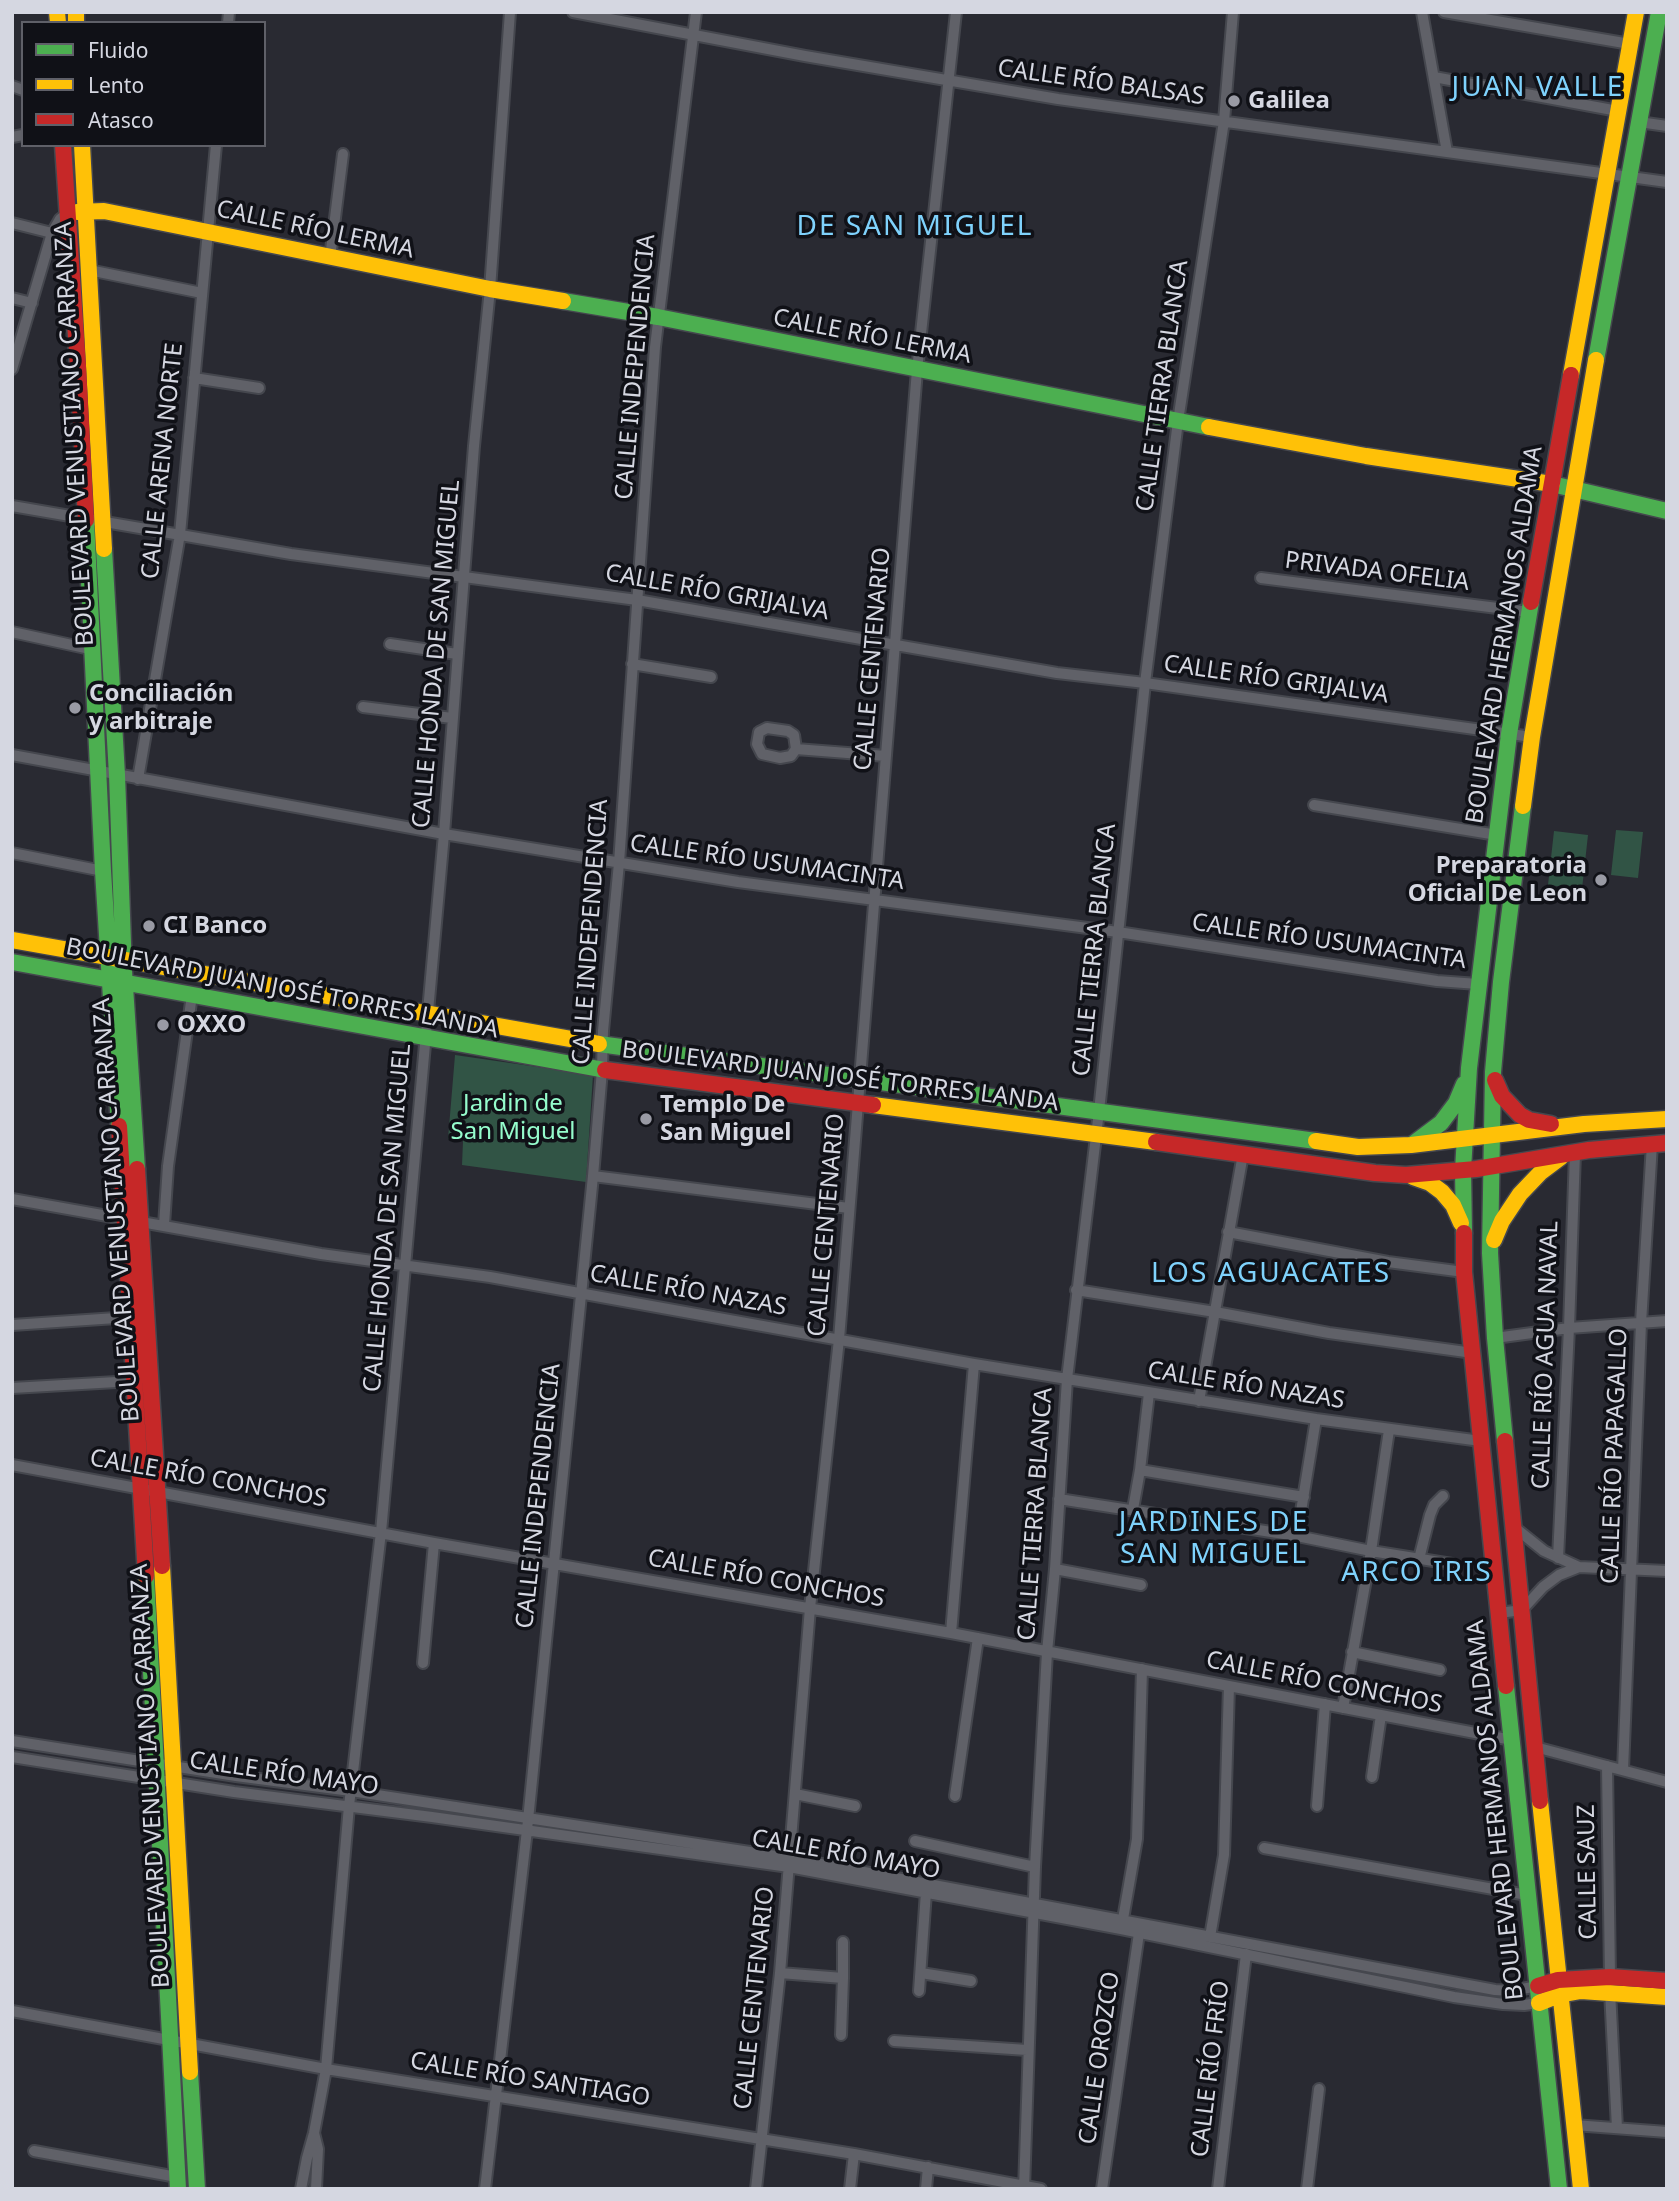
<!DOCTYPE html>
<html>
<head>
<meta charset="utf-8">
<style>
	body { margin:0 }
	#map { position:relative; width:1679px; height:2201px; overflow:hidden; background:#292a32; font-family:"Noto Sans",sans-serif }
	canvas { display:block }
	.frame { position:absolute; inset:0; border:14px solid #d5d7e1; pointer-events:none }
	.legend { position:absolute; left:21px; top:21px; width:245px; height:126px; box-sizing:border-box; background:#101117; border:2px solid #5f6068; margin:0; padding:9px 12px; list-style:none; font-size:21px; color:#d5d7e1 }
	.legend li { display:flex; align-items:center; gap:14px; height:35px }
	.legend b { width:35px; border:2px solid #5f6068 }
</style>
</head>
<body>
<div id="map">
<canvas width="1679" height="2201"></canvas>
<div class="frame"></div>
<ul class="legend">
<li><b style="height:9px;background:#4caf50"></b>Fluido</li>
<li><b style="height:9px;background:#ffc107"></b>Lento</li>
<li><b style="height:9px;background:#c62828"></b>Atasco</li>
</ul>
</div>
<script>
const c = document.querySelector('canvas').getContext('2d');
c.lineJoin = 'round';
function fill(path, color) {
  c.fillStyle = color;
  c.fill(path, 'evenodd');
}
function toPath(rows) {
  const path = new Path2D();
  for (const r of rows) {
    path.moveTo(r[0], r[1]);
    for (let i = 2; i < r.length; i += 2) path.lineTo(r[i], r[i + 1]);
  }
  return path;
}
function strokePath(path, color, width, dash) {
  c.strokeStyle = color;
  c.lineWidth = width;
  c.lineCap = dash ? 'butt' : 'round';
  c.setLineDash(dash || []);
  c.stroke(path);
}
function drawText(font, color, halo, rows, align = 'center') {
  c.font = font + ' "Noto Sans",sans-serif';
  c.lineWidth = 7;
  c.setLineDash([]);
  c.textBaseline = 'middle';
  c.strokeStyle = halo;
  c.fillStyle = color;
  for (const [text, x, y, turn = 0] of rows) {
    c.save();
    c.translate(x, y);
    c.rotate((+turn || 0) * Math.PI / 180);
    c.textAlign = isNaN(turn) ? turn : align;
    if (halo) c.strokeText(text, 0, 0);
    c.fillText(text, 0, 0);
    c.restore();
  }
}
fill(toPath([
	[1616,830,1643,832,1638,878,1611,875],
	[1554,831,1588,835,1582,889,1548,885],
	[455,1055,593,1075,586,1182,462,1165,463,1141,448,1139]
]), '#315445');
const street = toPath([
	[573,12,805,56,1058,99,1667,182],
	[1422,12,1447,152],
	[1444,12,1630,44],
	[228,23,229,12],
	[1434,77,1618,111],
	[12,86,23,90],
	[1639,122,1667,126],
	[12,137,23,135],
	[12,223,52,233],
	[330,258,343,154],
	[89,270,202,293],
	[12,298,32,303],
	[12,369,52,233,60,219,68,213],
	[194,378,259,388],
	[12,506,291,554,637,600,1057,673,1145,683,1532,737],
	[1261,578,1529,612],
	[12,632,90,649],
	[390,644,457,654],
	[632,664,711,677],
	[363,707,452,718],
	[767,728,788,731,794,735,796,749,791,756,780,758,762,754,757,744,759,732,767,728],
	[796,749,886,756],
	[12,755,444,834,738,882,1118,932,1437,981,1478,984],
	[138,779,180,534,216,145],
	[1314,805,1497,835],
	[12,853,103,871],
	[593,1176,849,1208],
	[12,1199,321,1254,490,1277,974,1364,1316,1419,1481,1441],
	[164,1225,168,1166,192,995],
	[1228,1232,1388,1262,1464,1272],
	[1076,1290,1215,1312,1329,1333,1473,1353],
	[12,1325,131,1317],
	[1495,1338,1569,1328,1667,1321],
	[12,1388,134,1381],
	[1199,1401,1243,1154],
	[12,1465,434,1543,951,1633,1512,1740],
	[1140,1470,1304,1497],
	[1059,1499,1297,1536,1371,1551,1452,1564],
	[1133,1509,1140,1470,1149,1393],
	[1514,1527,1544,1551,1579,1567,1667,1571],
	[1297,1536,1316,1419],
	[1558,1558,1569,1328,1575,1153],
	[1419,1559,1430,1515,1434,1505,1443,1496],
	[1055,1569,1141,1585],
	[1499,1613,1522,1610,1543,1587,1559,1575,1579,1567],
	[951,1633,974,1364],
	[1352,1652,1440,1670],
	[423,1663,434,1543],
	[1343,1708,1371,1551,1389,1430],
	[12,1741,236,1776,351,1791,789,1858,1495,1990,1511,1991,1538,1986],
	[1535,1747,1667,1782],
	[12,1757,234,1792,432,1817,789,1867,1121,1929,1454,1997,1503,2004,1524,2005,1539,2003],
	[1607,1766,1610,1977],
	[1623,1770,1641,1323,1652,1144],
	[1372,1777,1381,1715],
	[795,1794,855,1806],
	[955,1796,978,1638],
	[1317,1806,1325,1704],
	[915,1841,1035,1867],
	[1264,1848,1527,1895],
	[1123,1919,1137,1839,1142,1669],
	[1210,1937,1224,1855,1229,1686],
	[780,1973,843,1978],
	[921,1973,971,1981],
	[919,1991,926,1892],
	[1610,1991,1617,2128],
	[12,2011,326,2069,854,2154,1041,2189],
	[841,2035,843,1978,843,1942],
	[894,2041,1027,2050],
	[1574,2125,1667,2132],
	[314,2133,318,2149,316,2189],
	[34,2151,177,2177],
	[301,2189,307,2158,314,2133,326,2069,349,1806,381,1532,444,834,474,446,490,289,510,12],
	[485,2189,527,1830,593,1176,602,1070,603,1031,619,863,655,347,696,12],
	[756,2189,780,1973,810,1608,839,1339,917,370,956,12],
	[850,2189,854,2154],
	[926,2189,928,2167],
	[1024,2189,1035,1867,1047,1652,1055,1569,1067,1379,1099,1111,1145,683,1178,421,1224,121,1233,12],
	[1102,2189,1139,1933],
	[1218,2189,1246,1954],
	[1307,2189,1319,2089]
]);
const fast = toPath([
	[563,301,658,317,1209,427],
	[1596,360,1659,12],
	[1552,484,1667,511],
	[86,520,103,871,119,1126],
	[104,549,117,775,124,971,137,1169],
	[12,962,605,1070],
	[599,1044,1316,1141],
	[1413,1144,1441,1123,1456,1103,1464,1084],
	[1464,1233,1463,1170,1469,1068,1509,734,1531,602],
	[1505,1441,1495,1338,1490,1253,1493,1072,1501,982,1523,806],
	[146,1576,178,2189],
	[1506,1686,1559,2189],
	[190,2072,197,2189]
]);
const slow = toPath([
	[57,12,58,23],
	[76,12,76,23],
	[82,145,104,549],
	[77,212,104,211,490,289,563,301],
	[1571,375,1636,12],
	[1209,427,1366,456,1552,484],
	[1523,806,1532,737,1596,360],
	[12,940,599,1044],
	[873,1105,1156,1142],
	[1316,1141,1358,1147,1411,1145,1584,1124,1667,1119],
	[1413,1177,1430,1183,1442,1192,1453,1205,1461,1223],
	[1494,1240,1502,1221,1520,1194,1541,1172,1561,1157],
	[162,1566,190,2072],
	[1540,1801,1581,2189],
	[1539,2003,1559,1995,1581,1991,1667,1997]
]);
const jam = toPath([
	[63,145,78,366,86,520],
	[1531,602,1571,375],
	[605,1070,873,1105],
	[1495,1080,1502,1096,1520,1115,1529,1120,1551,1124],
	[119,1126,146,1576],
	[1156,1142,1375,1173,1406,1175,1476,1169,1589,1150,1667,1143],
	[137,1169,162,1566],
	[1464,1233,1464,1272,1506,1686],
	[1505,1441,1540,1801],
	[1538,1986,1558,1980,1610,1977,1667,1981]
]);
strokePath(street, '#45474e', 14);
strokePath(fast, '#45474e', 19);
strokePath(slow, '#45474e', 19);
strokePath(jam, '#45474e', 19);
strokePath(street, '#606168', 10);
strokePath(fast, '#4caf50', 16);
strokePath(slow, '#ffc107', 16);
strokePath(jam, '#c62828', 16);
for (const [x, y, r, color] of [
	[1234,101,7,"#999aa4"],
	[75,708,7,"#999aa4"],
	[1601,880,7,"#999aa4"],
	[149,926,7,"#999aa4"],
	[163,1025,7,"#999aa4"],
	[646,1119,7,"#999aa4"]
]) {
  const dot = new Path2D();
  dot.arc(x, y, r, 0, 2 * Math.PI);
  c.fillStyle = color;
  c.fill(dot);
  strokePath(dot, '#101117', 2.5);
}
drawText('24px', '#d5d7e1', '#101117', [
	["CALLE RÍO BALSAS",1101,83,8],
	["CALLE RÍO LERMA",315,230,12],
	["CALLE RÍO LERMA",872,337,11],
	["CALLE INDEPENDENCIA",636,367,-85],
	["CALLE TIERRA BLANCA",1163,386,-82],
	["BOULEVARD VENUSTIANO CARRANZA",75,434,-93],
	["CALLE ARENA NORTE",163,461,-84],
	["PRIVADA OFELIA",1377,572,7],
	["CALLE RÍO GRIJALVA",717,593,10],
	["BOULEVARD HERMANOS ALDAMA",1505,635,-81],
	["CALLE HONDA DE SAN MIGUEL",437,654,-85],
	["CALLE CENTENARIO",873,659,-85],
	["CALLE RÍO GRIJALVA",1276,680,8],
	["CALLE RÍO USUMACINTA",767,863,8],
	["CALLE INDEPENDENCIA",591,932,-86],
	["CALLE RÍO USUMACINTA",1329,942,8],
	["CALLE TIERRA BLANCA",1095,950,-84],
	["BOULEVARD JUAN JOSÉ TORRES LANDA",282,989,11],
	["BOULEVARD JUAN JOSÉ TORRES LANDA",840,1077,7],
	["BOULEVARD VENUSTIANO CARRANZA",117,1210,-94],
	["CALLE HONDA DE SAN MIGUEL",388,1218,-85],
	["CALLE CENTENARIO",827,1225,-85],
	["CALLE RÍO NAZAS",688,1291,10],
	["CALLE RÍO AGUA NAVAL",1546,1355,-88],
	["CALLE RÍO NAZAS",1246,1386,9],
	["CALLE RÍO PAPAGALLO",1615,1456,-88],
	["CALLE RÍO CONCHOS",208,1479,10],
	["CALLE INDEPENDENCIA",539,1496,-84],
	["CALLE TIERRA BLANCA",1036,1514,-86],
	["CALLE RÍO CONCHOS",766,1579,10],
	["CALLE RÍO CONCHOS",1324,1683,11],
	["CALLE RÍO MAYO",284,1774,8],
	["BOULEVARD VENUSTIANO CARRANZA",151,1776,-93],
	["BOULEVARD HERMANOS ALDAMA",1496,1810,-96],
	["CALLE RÍO MAYO",846,1855,10],
	["CALLE SAUZ",1588,1872,-91],
	["CALLE CENTENARIO",755,1998,-84],
	["CALLE OROZCO",1100,2058,-82],
	["CALLE RÍO FRÍO",1211,2069,-83],
	["CALLE RÍO SANTIAGO",530,2080,9]
]);
drawText('bold 24px', '#d5d7e1', '#101117', [
	["Galilea",1248,101],
	["Conciliación",89,694],
	["y arbitraje",89,722],
	["Preparatoria",1587,866,"right"],
	["Oficial De Leon",1587,894,"right"],
	["CI Banco",163,926],
	["OXXO",177,1025],
	["Templo De",660,1105],
	["San Miguel",660,1133]
], 'left');
drawText('24px', '#95fccc', '#101117', [
	["Jardin de",513,1104],
	["San Miguel",513,1132]
]);
c.letterSpacing = '2px';
drawText('28px', '#7fd2fc', '#101117', [
	["JUAN VALLE",1538,88],
	["DE SAN MIGUEL",915,227],
	["LOS AGUACATES",1271,1274],
	["JARDINES DE",1214,1523],
	["SAN MIGUEL",1214,1555],
	["ARCO IRIS",1417,1573]
]);
c.letterSpacing = '0px';
</script>
</body>
</html>
